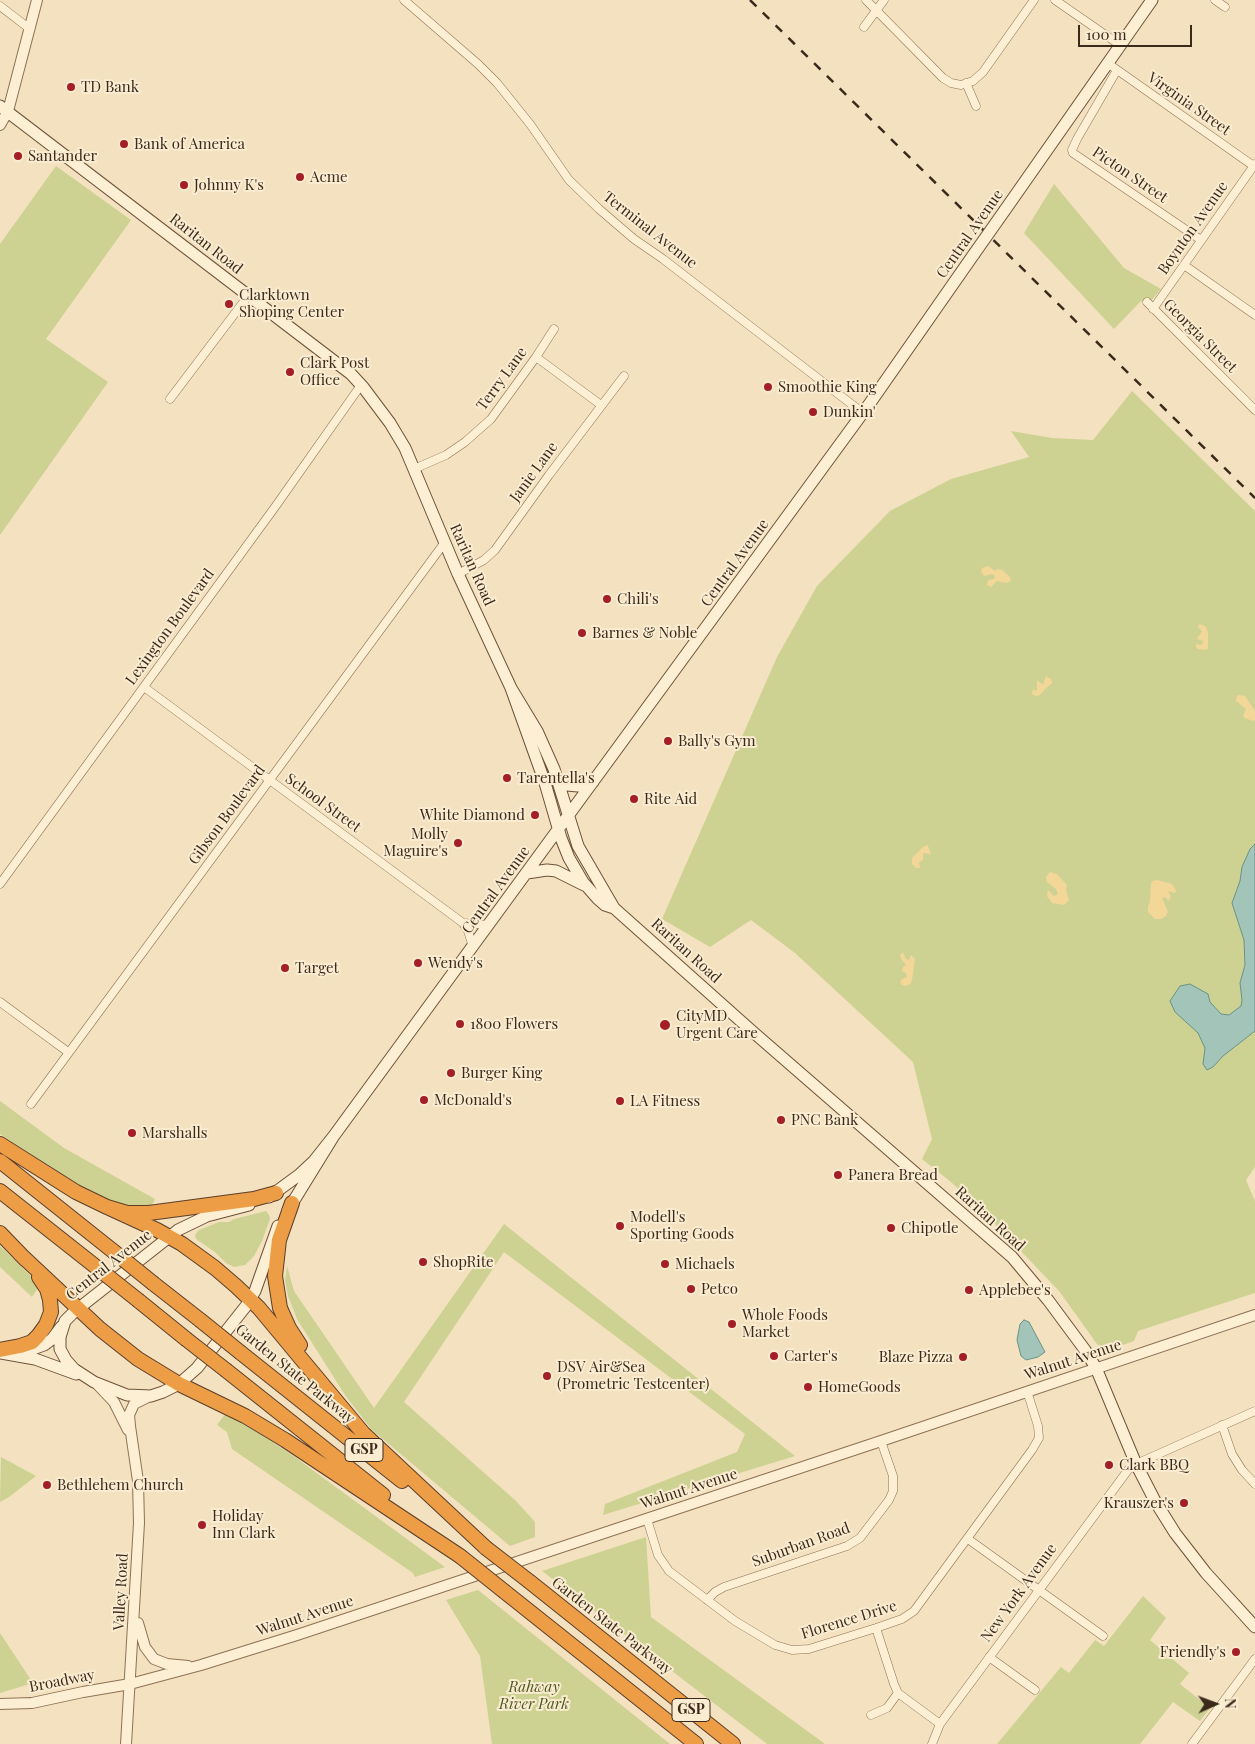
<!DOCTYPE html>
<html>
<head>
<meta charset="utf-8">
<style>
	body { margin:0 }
	#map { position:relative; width:1255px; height:1744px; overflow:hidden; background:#f3e1bf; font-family:"Playfair Display",serif }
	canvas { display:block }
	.north { position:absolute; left:1190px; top:1679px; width:50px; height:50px; -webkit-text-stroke:4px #f9ecd0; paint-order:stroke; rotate:88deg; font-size:14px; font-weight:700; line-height:20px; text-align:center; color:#3b2a1c }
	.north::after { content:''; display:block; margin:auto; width:18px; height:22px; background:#3b2a1c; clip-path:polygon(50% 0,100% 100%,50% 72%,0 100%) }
	.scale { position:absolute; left:1078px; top:25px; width:114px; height:22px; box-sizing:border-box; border:2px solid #3b2a1c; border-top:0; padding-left:6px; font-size:15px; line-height:18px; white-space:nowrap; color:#3b2a1c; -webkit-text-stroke:4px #f9ecd0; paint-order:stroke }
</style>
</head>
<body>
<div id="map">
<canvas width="1255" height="1744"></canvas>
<div class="north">N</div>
<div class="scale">100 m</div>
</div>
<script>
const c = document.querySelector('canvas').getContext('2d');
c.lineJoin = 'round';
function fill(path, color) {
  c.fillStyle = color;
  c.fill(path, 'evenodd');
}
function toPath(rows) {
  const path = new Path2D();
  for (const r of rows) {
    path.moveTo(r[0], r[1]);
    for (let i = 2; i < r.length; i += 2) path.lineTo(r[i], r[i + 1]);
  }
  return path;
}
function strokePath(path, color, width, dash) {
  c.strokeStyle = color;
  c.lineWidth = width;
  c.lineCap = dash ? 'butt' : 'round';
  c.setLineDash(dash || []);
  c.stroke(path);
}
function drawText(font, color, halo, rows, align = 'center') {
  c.font = font + ' "Playfair Display",serif';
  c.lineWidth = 4;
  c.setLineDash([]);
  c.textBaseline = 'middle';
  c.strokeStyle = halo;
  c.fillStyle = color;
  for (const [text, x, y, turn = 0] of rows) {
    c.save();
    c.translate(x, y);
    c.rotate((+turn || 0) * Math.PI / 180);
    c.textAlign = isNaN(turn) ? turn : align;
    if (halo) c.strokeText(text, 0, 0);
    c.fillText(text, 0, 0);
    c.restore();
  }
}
fill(toPath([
	[56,166,131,220,46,339,108,382,0,535,0,244],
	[1054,184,1124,268,1161,289,1147,306,1141,301,1114,329,1024,233],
	[1132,391,1255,511,1255,1167,1246,1180,1255,1201,1255,1293,1138,1331,1134,1341,1108,1350,1097,1344,1059,1291,998,1227,951,1182,922,1159,932,1139,913,1062,795,953,751,920,710,947,662,919,777,657,817,586,890,511,951,479,1029,457,1011,431,1052,438,1093,440],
	[0,1101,64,1148,155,1199,150,1209,116,1207,79,1185,0,1134],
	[266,1211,269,1215,270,1219,262,1241,254,1256,245,1265,234,1267,226,1263,215,1252,196,1239,195,1235,199,1230,219,1222,229,1222,234,1219],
	[504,1224,795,1456,603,1515,605,1504,737,1452,745,1434,504,1252,404,1402,516,1501,535,1522,535,1537,510,1546,371,1429,345,1395,297,1319,288,1296,285,1280,287,1266,294,1291,374,1408],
	[0,1246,40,1285,32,1297,0,1267],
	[225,1414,262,1435,292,1455,445,1567,415,1577,413,1573,232,1449,227,1432,217,1425],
	[1,1457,36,1476,9,1497,0,1502],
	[646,1537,651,1617,825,1744,767,1744,542,1571],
	[478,1590,670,1744,492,1744,480,1656,446,1600],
	[1143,1596,1166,1618,1150,1640,1189,1673,1180,1684,1210,1708,1200,1721,1173,1702,1140,1744,997,1744,1061,1667,1069,1673,1095,1640,1104,1646],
	[0,1633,33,1683,0,1693]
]), '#cdd292');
fill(toPath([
	[988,566,995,571,997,569,1002,570,1009,576,1011,580,1007,583,997,581,991,587,987,585,988,580,994,579,995,576,992,574,984,576,981,572,982,568],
	[1199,624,1205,626,1208,632,1208,649,1204,650,1198,649,1196,647,1196,644,1201,645,1203,643,1203,641,1197,639,1202,631,1198,627],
	[1046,676,1051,679,1052,683,1045,689,1040,695,1036,696,1032,694,1033,689,1035,691,1037,690,1037,680,1043,685],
	[1239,695,1245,696,1255,711,1255,720,1253,721,1245,718,1243,716,1246,709,1236,701,1237,696],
	[927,845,928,846,931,854,923,853,923,860,919,862,920,868,916,868,912,864,912,858,923,847],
	[1050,872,1057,874,1067,885,1066,890,1069,900,1064,905,1052,903,1047,896,1048,890,1054,896,1058,894,1056,889,1047,882,1046,877],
	[1157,880,1169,883,1173,885,1176,891,1175,893,1168,891,1171,896,1169,901,1165,897,1162,898,1168,912,1166,916,1161,919,1155,919,1148,912,1148,908,1150,901,1151,884,1152,881],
	[903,952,906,959,909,960,911,955,915,959,912,980,910,984,906,986,902,985,900,982,902,979,907,977,906,973,902,971,903,967,906,965,901,959,900,955]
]), '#f2d799');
const water = toPath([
	[1255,844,1255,1031,1223,1056,1213,1067,1207,1070,1203,1064,1205,1048,1198,1033,1175,1012,1170,1001,1180,986,1190,984,1208,994,1210,1002,1221,1014,1229,1015,1241,1006,1242,1000,1240,983,1245,965,1244,940,1232,903,1240,881,1242,867,1250,849,1255,844],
	[1024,1320,1029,1322,1045,1352,1038,1357,1026,1360,1021,1356,1017,1340,1020,1324,1024,1320]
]);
fill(water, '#a3c4b9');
strokePath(water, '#699387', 1);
const minor = toPath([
	[404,0,478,64,497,83,530,124,569,180,599,209,634,239,663,259,863,413],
	[866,0,943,78,951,83,961,85,973,81,983,72,1034,0],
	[1055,0,1120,45],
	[1215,0,1225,7],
	[0,6,30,29],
	[864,27,884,0],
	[1113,67,1255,167],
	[1117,70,1077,139,1072,150,1073,153,1201,240],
	[966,83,976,106],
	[1184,265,1255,315],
	[1147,302,1255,410],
	[1153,309,1255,164],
	[536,357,601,405],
	[170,399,248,296],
	[414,469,446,455,465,442,491,419,536,357,554,329],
	[458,574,484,560,495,550,549,475,624,376],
	[144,687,463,923,468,931,473,947],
	[0,884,275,507,361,385],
	[463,923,489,925],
	[0,1002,68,1052],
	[31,1104,445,542],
	[1222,1425,1232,1454,1242,1470,1255,1484],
	[647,1519,658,1555,669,1571,735,1621,775,1645,792,1650,809,1649,876,1628,902,1619,914,1611,1032,1450,1039,1438,1038,1426,1027,1391],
	[968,1539,1103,1636],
	[707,1600,715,1592,724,1587,847,1546,860,1538,889,1500,893,1491,893,1476,881,1441],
	[876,1628,894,1684,898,1693,940,1724],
	[989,1657,1035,1690],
	[871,1715,887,1708,898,1693],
	[932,1744,940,1724,1128,1470,1136,1464,1255,1411],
	[1192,1744,1255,1659]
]);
const tertiary = toPath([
	[0,125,8,111,37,0],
	[97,1384,114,1402,128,1430],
	[138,1623,145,1647,154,1659,167,1664,188,1666],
	[0,1704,32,1703,83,1692,130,1684,201,1665,297,1635,881,1441,1255,1315],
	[126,1744,139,1523,138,1481,130,1426,129,1415,134,1404,150,1396]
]);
const secondary = toPath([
	[0,106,351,374,363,387,390,423,405,448,458,574,511,688,545,783,561,838,569,858,583,882,597,898,605,905,614,908],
	[1005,210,1152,0],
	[511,688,537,731,554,769,578,846,614,908,753,1032,1012,1257,1048,1300,1085,1350,1096,1368,1136,1464,1155,1501,1175,1533,1206,1573,1255,1627],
	[559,781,567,785,578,786,593,782],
	[527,873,547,870,556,871,584,885],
	[269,1197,299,1175,314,1161,333,1137,870,403,974,254],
	[249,1205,207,1216,178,1230,74,1312,65,1321,60,1337,60,1349,66,1360,74,1369,94,1382,127,1395,151,1396,163,1392,179,1384,197,1368,246,1306,255,1291,278,1226],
	[288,1210,333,1137],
	[17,1352,30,1350,44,1345,52,1339,61,1327],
	[0,1353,35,1359,76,1374]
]);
const motorway = toPath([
	[0,1144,76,1192,107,1207,127,1213,149,1213,254,1199,276,1193],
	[0,1161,113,1251],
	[0,1191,100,1270],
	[292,1203,279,1240,275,1276,280,1308,289,1328,300,1345],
	[107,1207,157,1230,182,1244,215,1268,236,1286,259,1308,363,1433,486,1548],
	[0,1233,26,1260],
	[20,1254,100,1329,138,1359,179,1384,245,1416,285,1440,460,1556],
	[154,1284,200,1320],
	[139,1301,186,1339],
	[0,1350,20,1346,32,1342,38,1336,46,1325,51,1312,50,1300,47,1289,39,1277],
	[241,1353,402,1481],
	[227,1371,383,1495],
	[530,1582,733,1744],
	[505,1592,696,1744]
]);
strokePath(minor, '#8e7155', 9);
strokePath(tertiary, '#8e7155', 12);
strokePath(secondary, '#6f5239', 13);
strokePath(motorway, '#5b3f2a', 16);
strokePath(minor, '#fcefd4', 8);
strokePath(tertiary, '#fcefd4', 10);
strokePath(secondary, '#fcefd4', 11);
strokePath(motorway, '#ec9d46', 14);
strokePath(toPath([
	[750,0,1255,498]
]), '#3b2a1c', 2.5, [9, 9]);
const secondaryBridge = toPath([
	[974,254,1005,210]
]);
const motorwayBridge = toPath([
	[113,1251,154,1284],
	[100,1270,139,1301],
	[200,1320,241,1353],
	[186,1339,227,1371],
	[486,1548,530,1582],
	[460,1556,505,1592]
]);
strokePath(secondaryBridge, '#6f5239', 13, []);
strokePath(motorwayBridge, '#5b3f2a', 16, []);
strokePath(secondaryBridge, '#fcefd4', 11);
strokePath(motorwayBridge, '#ec9d46', 14);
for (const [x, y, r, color] of [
	[71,87,5,"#a31f25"],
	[124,144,5,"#a31f25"],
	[18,156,5,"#a31f25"],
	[300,177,5,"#a31f25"],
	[184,185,5,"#a31f25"],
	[229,304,5,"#a31f25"],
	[290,372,5,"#a31f25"],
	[768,387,5,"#a31f25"],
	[813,412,5,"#a31f25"],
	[607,599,5,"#a31f25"],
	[582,633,5,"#a31f25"],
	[668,741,5,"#a31f25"],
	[507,778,5,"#a31f25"],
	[634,799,5,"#a31f25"],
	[535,815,5,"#a31f25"],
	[458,843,5,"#a31f25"],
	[418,963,5,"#a31f25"],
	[285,968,5,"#a31f25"],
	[460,1024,5,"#a31f25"],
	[665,1025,6,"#a31f25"],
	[451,1073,5,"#a31f25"],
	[424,1100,5,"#a31f25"],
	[620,1101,5,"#a31f25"],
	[781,1120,5,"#a31f25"],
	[132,1133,5,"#a31f25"],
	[838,1175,5,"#a31f25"],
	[620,1226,5,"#a31f25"],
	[891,1228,5,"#a31f25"],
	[423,1262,5,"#a31f25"],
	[665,1264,5,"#a31f25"],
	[691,1289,5,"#a31f25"],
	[969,1290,5,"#a31f25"],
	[732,1324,5,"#a31f25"],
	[774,1356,5,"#a31f25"],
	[963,1357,5,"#a31f25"],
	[547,1376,5,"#a31f25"],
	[808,1387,5,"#a31f25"],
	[1109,1465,5,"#a31f25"],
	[47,1485,5,"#a31f25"],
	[1184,1503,5,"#a31f25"],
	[202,1525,5,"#a31f25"],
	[1236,1652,5,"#a31f25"]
]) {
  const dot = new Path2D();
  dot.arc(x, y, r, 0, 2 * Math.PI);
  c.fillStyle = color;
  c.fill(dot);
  strokePath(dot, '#f9ecd0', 2);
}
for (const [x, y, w] of [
	[364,1450,38],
	[691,1710,38]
]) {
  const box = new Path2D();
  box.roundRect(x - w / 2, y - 11.5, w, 23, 4);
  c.fillStyle = '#f9ecd0';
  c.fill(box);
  strokePath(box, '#3b2a1c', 1);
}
drawText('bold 14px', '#3b2a1c', null, [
	["GSP",364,1450],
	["GSP",691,1710]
]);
drawText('15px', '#3b2a1c', '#f9ecd0', [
	["TD Bank",81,87],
	["Bank of America",134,144],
	["Santander",28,156],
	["Acme",310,177],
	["Johnny K's",194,185],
	["Clarktown",239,295],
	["Shoping Center",239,312],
	["Clark Post",300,363],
	["Office",300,380],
	["Smoothie King",778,387],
	["Dunkin'",823,412],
	["Chili's",617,599],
	["Barnes & Noble",592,633],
	["Bally's Gym",678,741],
	["Tarentella's",517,778],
	["Rite Aid",644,799],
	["White Diamond",525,815,"right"],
	["Molly",448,834,"right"],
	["Maguire's",448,851,"right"],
	["Wendy's",428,963],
	["Target",295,968],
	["CityMD",676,1016],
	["Urgent Care",676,1033],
	["1800 Flowers",470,1024],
	["Burger King",461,1073],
	["McDonald's",434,1100],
	["LA Fitness",630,1101],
	["PNC Bank",791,1120],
	["Marshalls",142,1133],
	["Panera Bread",848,1175],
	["Modell's",630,1217],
	["Sporting Goods",630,1234],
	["Chipotle",901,1228],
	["ShopRite",433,1262],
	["Michaels",675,1264],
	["Petco",701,1289],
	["Applebee's",979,1290],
	["Whole Foods",742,1315],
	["Market",742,1332],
	["Carter's",784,1356],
	["Blaze Pizza",953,1357,"right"],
	["DSV Air&Sea",557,1367],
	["(Prometric Testcenter)",557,1384],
	["HomeGoods",818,1387],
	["Clark BBQ",1119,1465],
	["Bethlehem Church",57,1485],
	["Krauszer's",1174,1503,"right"],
	["Holiday",212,1516],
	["Inn Clark",212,1533],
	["Friendly's",1226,1652,"right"]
], 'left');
drawText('15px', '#3b2a1c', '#f9ecd0', [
	["Virginia Street",1189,104,35],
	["Picton Street",1130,175,34],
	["Boynton Avenue",1193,228,-55],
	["Terminal Avenue",650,230,38],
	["Central Avenue",970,234,-55],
	["Raritan Road",206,244,38],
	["Georgia Street",1200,336,45],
	["Terry Lane",502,379,-54],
	["Janie Lane",534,472,-54],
	["Central Avenue",735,563,-54],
	["Raritan Road",472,565,66],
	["Lexington Boulevard",170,627,-54],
	["School Street",323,803,36],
	["Gibson Boulevard",227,815,-54],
	["Central Avenue",496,890,-54],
	["Raritan Road",686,951,42],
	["Raritan Road",990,1219,42],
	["Central Avenue",109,1265,-38],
	["Walnut Avenue",1073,1360,-18],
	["Garden State Parkway",295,1374,39],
	["Walnut Avenue",689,1489,-18],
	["Suburban Road",801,1545,-20],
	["Valley Road",121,1592,-87],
	["New York Avenue",1019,1593,-54],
	["Walnut Avenue",305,1616,-18],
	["Florence Drive",849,1620,-17],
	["Garden State Parkway",612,1626,38],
	["Broadway",62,1681,-11]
]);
drawText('italic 15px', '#4e5a20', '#f9ecd0', [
	["Rahway",534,1687],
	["River Park",534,1704]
]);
</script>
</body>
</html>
